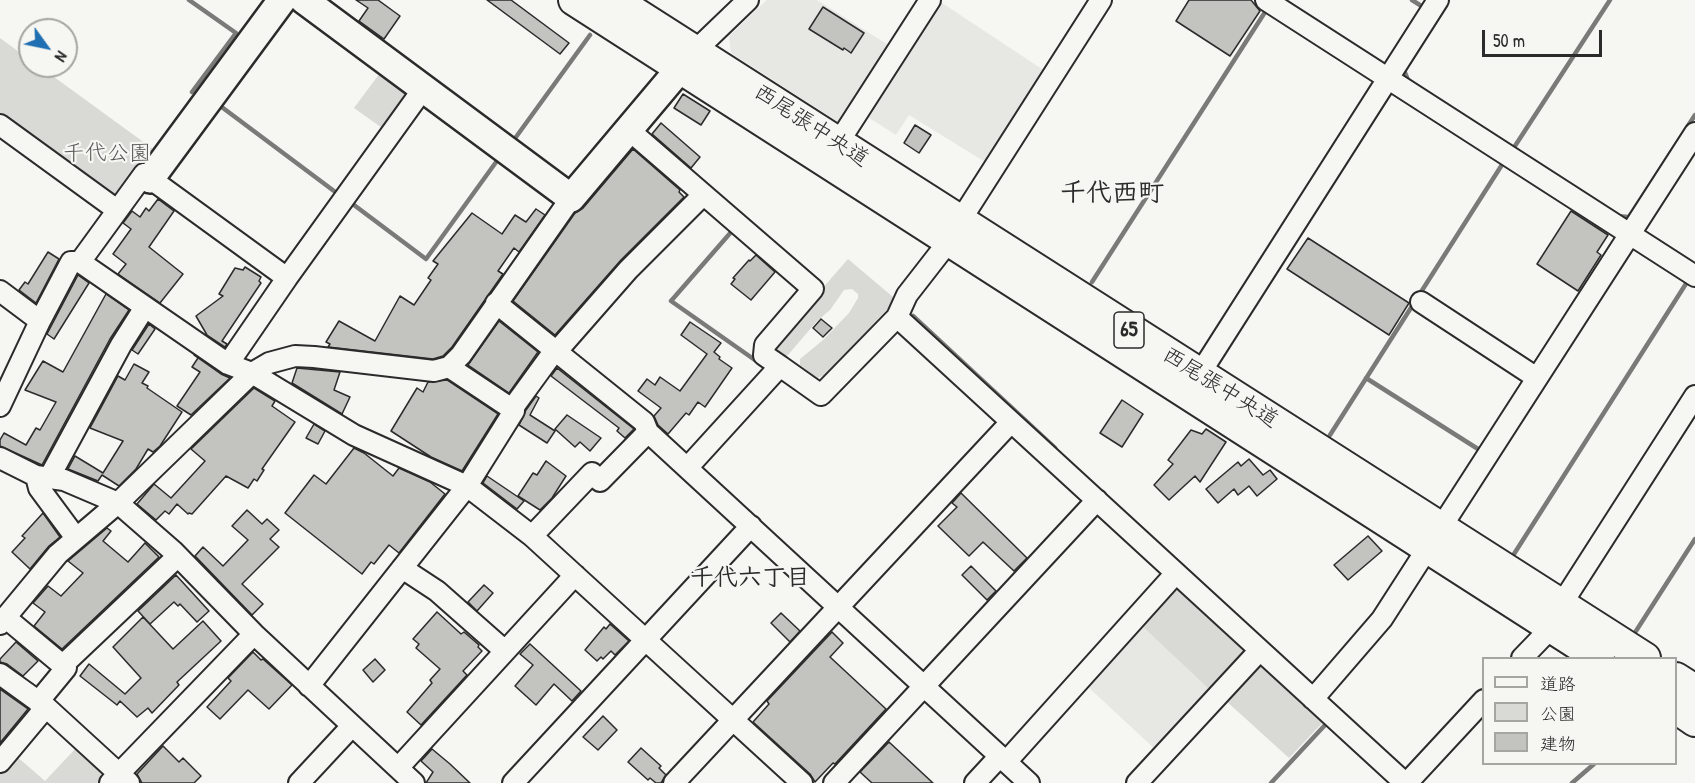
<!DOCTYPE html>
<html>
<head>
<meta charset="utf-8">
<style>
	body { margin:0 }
	#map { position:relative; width:1695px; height:783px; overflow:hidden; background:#f6f6f2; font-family:"Patrick Hand","Klee One",sans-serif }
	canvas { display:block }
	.legend { position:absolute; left:1482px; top:657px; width:195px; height:108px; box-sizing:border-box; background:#f6f6f2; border:2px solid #a5a5a2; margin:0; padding:8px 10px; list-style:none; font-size:18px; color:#2b2b2b }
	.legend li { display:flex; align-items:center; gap:12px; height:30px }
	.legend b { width:30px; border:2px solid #a5a5a2 }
	.north { position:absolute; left:18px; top:18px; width:60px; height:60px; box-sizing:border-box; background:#f6f6f2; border:2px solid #a5a5a2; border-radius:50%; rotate:123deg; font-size:16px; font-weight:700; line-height:24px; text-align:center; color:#2b2b2b }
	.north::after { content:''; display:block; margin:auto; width:21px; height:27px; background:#1f6fb2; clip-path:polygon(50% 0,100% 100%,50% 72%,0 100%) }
	.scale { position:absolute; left:1482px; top:30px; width:120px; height:27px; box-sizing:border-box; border:3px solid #2b2b2b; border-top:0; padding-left:8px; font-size:18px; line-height:21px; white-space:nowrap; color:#2b2b2b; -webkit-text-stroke:4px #f6f6f2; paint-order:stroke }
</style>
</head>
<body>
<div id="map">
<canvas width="1695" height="783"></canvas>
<ul class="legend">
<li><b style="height:8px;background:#f6f6f2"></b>道路</li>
<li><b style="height:16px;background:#d9d9d5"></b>公園</li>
<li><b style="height:16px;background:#c3c3c0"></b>建物</li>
</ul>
<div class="north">N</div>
<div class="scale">50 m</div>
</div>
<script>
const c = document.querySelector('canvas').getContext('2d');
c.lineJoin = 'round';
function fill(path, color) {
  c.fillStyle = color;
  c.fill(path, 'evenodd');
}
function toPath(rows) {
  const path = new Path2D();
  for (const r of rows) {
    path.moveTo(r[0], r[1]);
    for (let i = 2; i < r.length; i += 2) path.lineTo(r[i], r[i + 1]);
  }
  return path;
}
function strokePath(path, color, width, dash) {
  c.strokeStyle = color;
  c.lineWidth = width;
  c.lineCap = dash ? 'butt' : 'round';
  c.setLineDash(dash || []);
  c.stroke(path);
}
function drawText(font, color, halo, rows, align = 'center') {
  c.font = font + ' "Patrick Hand","Klee One",sans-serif';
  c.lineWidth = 4.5;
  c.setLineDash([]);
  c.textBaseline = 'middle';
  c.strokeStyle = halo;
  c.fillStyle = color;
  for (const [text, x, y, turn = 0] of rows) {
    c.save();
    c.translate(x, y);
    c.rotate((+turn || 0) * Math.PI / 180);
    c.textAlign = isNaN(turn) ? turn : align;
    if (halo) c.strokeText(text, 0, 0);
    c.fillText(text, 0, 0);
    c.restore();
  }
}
fill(toPath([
	[767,0,817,0,893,48,843,125,731,53,729,36],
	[939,1,1048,73,990,165,909,115,896,135,863,114],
	[1141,625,1212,692,1157,751,1086,685]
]), '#e7e7e3');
fill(toPath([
	[0,38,30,60,30,66,39,66,153,149,120,195,110,195,0,116],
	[383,69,407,87,409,98,385,130,354,108],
	[848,259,893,297,893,303,826,375,817,378,800,365,800,359,823,340,849,313,858,298,858,294,852,289,844,290,830,310,817,321,788,355,781,356,777,354,774,344],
	[1175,588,1185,588,1245,646,1245,657,1212,692,1141,625],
	[1265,664,1325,720,1289,758,1225,700,1256,666],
	[77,747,100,768,101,779,97,783,0,783,0,772,15,755,45,781]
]), '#d9d9d5');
strokePath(toPath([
	[189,0,236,33,192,92],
	[1412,0,1423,7],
	[1405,68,1404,70,1408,80,1412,83],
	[219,105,338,194],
	[516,137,590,35],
	[1513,149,1610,0],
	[350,202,426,259,499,158],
	[1615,216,1629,217,1695,115],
	[729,228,732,231,671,301,762,365],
	[1092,282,1267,9],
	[913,316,1055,448],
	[1366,378,1478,449],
	[1330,435,1505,160],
	[1514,554,1689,279],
	[1636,631,1695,539],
	[1271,783,1326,724],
	[1572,783,1594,764]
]), '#7a7a78', 4.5);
const building = toPath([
	[356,0,378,0,400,16,384,39,359,21,368,8,356,0],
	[487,0,511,0,569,43,560,54,487,0],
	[1189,0,1251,0,1260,11,1230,56,1176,21,1189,0],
	[823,7,864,33,851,53,844,48,843,50,809,29,823,7],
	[683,94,710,111,701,125,674,108,683,94],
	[661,123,700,157,691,168,652,134,661,123],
	[915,125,931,135,919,153,904,143,915,125],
	[633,149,680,190,679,192,684,197,621,260,555,335,513,301,575,213,583,208,633,149],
	[158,199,174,211,149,247,183,274,160,303,118,274,126,264,113,254,131,229,123,223,132,211,140,217,146,208,149,211,158,199],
	[536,209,545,215,519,252,514,248,498,271,503,274,452,347,443,356,433,359,328,347,330,344,326,342,339,321,375,341,400,296,414,305,431,280,428,278,438,264,433,261,472,213,502,234,515,215,526,222,536,209],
	[1571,211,1608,235,1597,252,1601,255,1578,291,1537,264,1571,211],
	[1308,238,1409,303,1389,335,1287,269,1308,238],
	[48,252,59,259,36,303,19,290,25,282,28,284,48,252],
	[756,255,775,272,751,300,731,284,735,279,733,278,749,260,750,261,756,255],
	[245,267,261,277,259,281,261,283,222,341,227,344,225,347,207,335,196,316,223,296,219,294,235,268,243,270,245,267],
	[78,275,89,283,54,339,47,334,78,275],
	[106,294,129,310,110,339,42,465,0,446,0,440,4,433,26,445,36,428,40,430,56,402,25,390,43,361,63,372,106,294],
	[821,319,832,328,823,337,813,328,821,319],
	[499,321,538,352,509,393,468,365,499,321],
	[690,322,721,343,714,352,720,357,719,359,732,368,705,407,698,402,689,415,686,413,668,434,658,425,654,416,661,408,638,391,647,379,655,385,660,377,680,391,707,354,681,335,690,322],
	[149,324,155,329,138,354,132,350,149,324],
	[194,355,221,374,230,378,191,415,177,406,200,372,192,367,198,358,194,355],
	[134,364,149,372,142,383,148,386,147,388,182,412,160,446,153,452,148,449,136,469,119,486,102,475,98,481,68,469,75,456,103,473,123,441,90,428,118,376,125,380,134,364],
	[297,368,340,372,334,390,350,397,342,414,292,383,297,368],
	[557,368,634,429,625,438,617,431,619,428,551,376,557,368],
	[447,380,498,414,462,471,431,457,391,431,417,388,423,392,428,382,447,380],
	[254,388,275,401,272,406,295,422,262,469,264,470,257,481,254,479,248,488,226,476,192,514,189,513,188,514,177,504,169,514,165,511,156,520,137,504,154,484,171,498,205,461,191,449,254,388],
	[536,396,539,398,530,415,555,431,547,443,519,425,526,410,536,396],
	[1122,400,1143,414,1122,447,1100,433,1122,400],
	[567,415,601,438,590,451,580,442,575,447,555,429,567,415],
	[314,424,325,431,318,444,306,438,314,424],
	[1206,429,1226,442,1200,482,1195,476,1169,500,1154,485,1173,464,1168,460,1191,430,1202,434,1206,429],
	[354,448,364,453,393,476,399,468,430,482,445,494,399,553,389,545,374,564,371,562,362,574,285,513,314,475,326,484,354,448],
	[1249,459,1263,475,1270,470,1277,479,1257,496,1249,486,1238,495,1234,489,1218,503,1206,489,1238,462,1241,466,1249,459],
	[546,461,566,476,552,498,540,510,518,496,533,473,537,475,546,461],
	[487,476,524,501,517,509,483,483,487,476],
	[961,493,1027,558,1014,571,983,542,969,556,938,526,957,507,952,503,961,493],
	[247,510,262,524,267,519,279,530,270,539,279,547,242,584,263,604,252,615,195,556,203,547,223,566,248,540,232,526,247,510],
	[43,513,60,537,49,546,30,569,12,552,25,538,22,536,43,513],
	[107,528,111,531,103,541,128,562,145,543,159,557,62,649,34,626,45,612,33,603,48,586,61,596,83,573,68,561,107,528],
	[1368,536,1382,551,1348,580,1334,565,1368,536],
	[971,566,996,591,987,600,962,575,971,566],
	[176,575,209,611,197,622,180,604,178,606,174,602,150,624,138,611,176,575],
	[484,585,493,593,477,611,468,602,484,585],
	[437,612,461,634,464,632,479,645,478,647,482,651,463,671,467,675,421,725,407,712,432,683,430,680,440,669,416,648,419,644,413,639,437,612],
	[781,613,800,631,790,642,771,623,781,613],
	[143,617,173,649,203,621,221,641,177,682,179,685,152,713,148,708,137,717,120,701,117,705,80,676,89,664,125,694,141,678,113,647,143,617],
	[610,624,629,641,615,655,611,651,603,659,601,657,597,661,585,650,604,627,606,629,610,624],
	[832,632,843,643,830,657,886,709,835,764,833,763,815,782,810,774,753,722,769,704,767,701,832,632],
	[16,642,38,661,23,676,7,664,0,662,0,659,16,642],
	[530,644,581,691,572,701,554,684,536,705,515,686,533,665,520,654,530,644],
	[253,652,261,660,263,659,292,685,269,709,248,690,220,719,207,707,231,681,228,678,253,652],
	[375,659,385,670,373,682,363,670,375,659],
	[0,689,28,709,0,743,0,689],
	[603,716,617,730,598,750,583,737,603,716],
	[889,742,933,783,872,783,860,772,889,742],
	[163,746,179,762,183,758,201,776,194,783,142,783,137,774,163,746],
	[641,748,661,766,659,768,666,775,661,783,656,783,650,778,648,780,628,762,641,748],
	[432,749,450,764,470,783,426,783,433,772,421,761,432,749]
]);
fill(building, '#c3c3c0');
strokePath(building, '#2b2b2b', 1.5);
const street = toPath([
	[1266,0,1695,276],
	[695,51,748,0],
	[0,125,117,210],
	[629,130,813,289,765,345,764,355,780,366],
	[838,143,930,0],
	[960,221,1101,0],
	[80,262,144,174,287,278],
	[0,291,40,321],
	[1421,302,1537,378],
	[496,303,644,422,648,432,1029,783],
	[897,317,1405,783],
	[557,351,628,270,703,195],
	[228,364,287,278,423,89],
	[449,367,512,409],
	[1199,375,1438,0],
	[0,406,40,321,71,262,80,262,228,364,252,373,354,435,467,486,532,536,802,783],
	[0,458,36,476,64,480,118,503,173,551,254,634,414,783],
	[688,467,780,366,821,395,897,317,907,295,949,241],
	[36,476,39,488,76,538],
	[49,478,121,345,145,307],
	[532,536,592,473,600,481,648,432],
	[402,568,437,591,505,651],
	[1561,605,1695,396],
	[6,618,66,668,38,702],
	[0,624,58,554,118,503,252,373,269,363,295,356,314,357,434,371,449,367,461,355,571,198],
	[1522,658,1551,628],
	[63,665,178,556],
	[0,674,46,707,129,783],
	[309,686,467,486,514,411,512,409,555,350],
	[1313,699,1382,619,1695,133],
	[0,762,46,707],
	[1006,762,1176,573],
	[398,768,575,575],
	[110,783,254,634],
	[299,783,352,726],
	[513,783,751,526],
	[674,783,1011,422],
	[834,783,1097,500],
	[975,783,1000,756],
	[1137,783,1260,650],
	[1407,783,1484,700]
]);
const secondary = toPath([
	[304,0,571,198,694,52],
	[150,179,282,0]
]);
const primary = toPath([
	[574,0,1599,658],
	[615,0,1645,658],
	[1676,678,1695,690],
	[1676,708,1695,721]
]);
strokePath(street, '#2b2b2b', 24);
strokePath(secondary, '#2b2b2b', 32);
strokePath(primary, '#2b2b2b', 34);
strokePath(street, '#f6f6f2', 20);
strokePath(secondary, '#f6f6f2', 27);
strokePath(primary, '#f6f6f2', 30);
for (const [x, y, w] of [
	[1129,330,30]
]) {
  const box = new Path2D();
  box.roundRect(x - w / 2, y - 18, w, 36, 4.5);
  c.fillStyle = '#f6f6f2';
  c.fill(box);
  strokePath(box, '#2b2b2b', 1.5);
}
drawText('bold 21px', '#2b2b2b', null, [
	["65",1129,330]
]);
drawText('22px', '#2b2b2b', '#f6f6f2', [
	["西尾張中央道",811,126,33],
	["西尾張中央道",1220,388,32]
]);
drawText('22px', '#565656', '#f6f6f2', [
	["千代公園",107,154]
]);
drawText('bold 24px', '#2b2b2b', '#f6f6f2', [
	["千代六丁目",750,579]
]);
drawText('bold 26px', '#2b2b2b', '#f6f6f2', [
	["千代西町",1112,194]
]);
</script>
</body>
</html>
